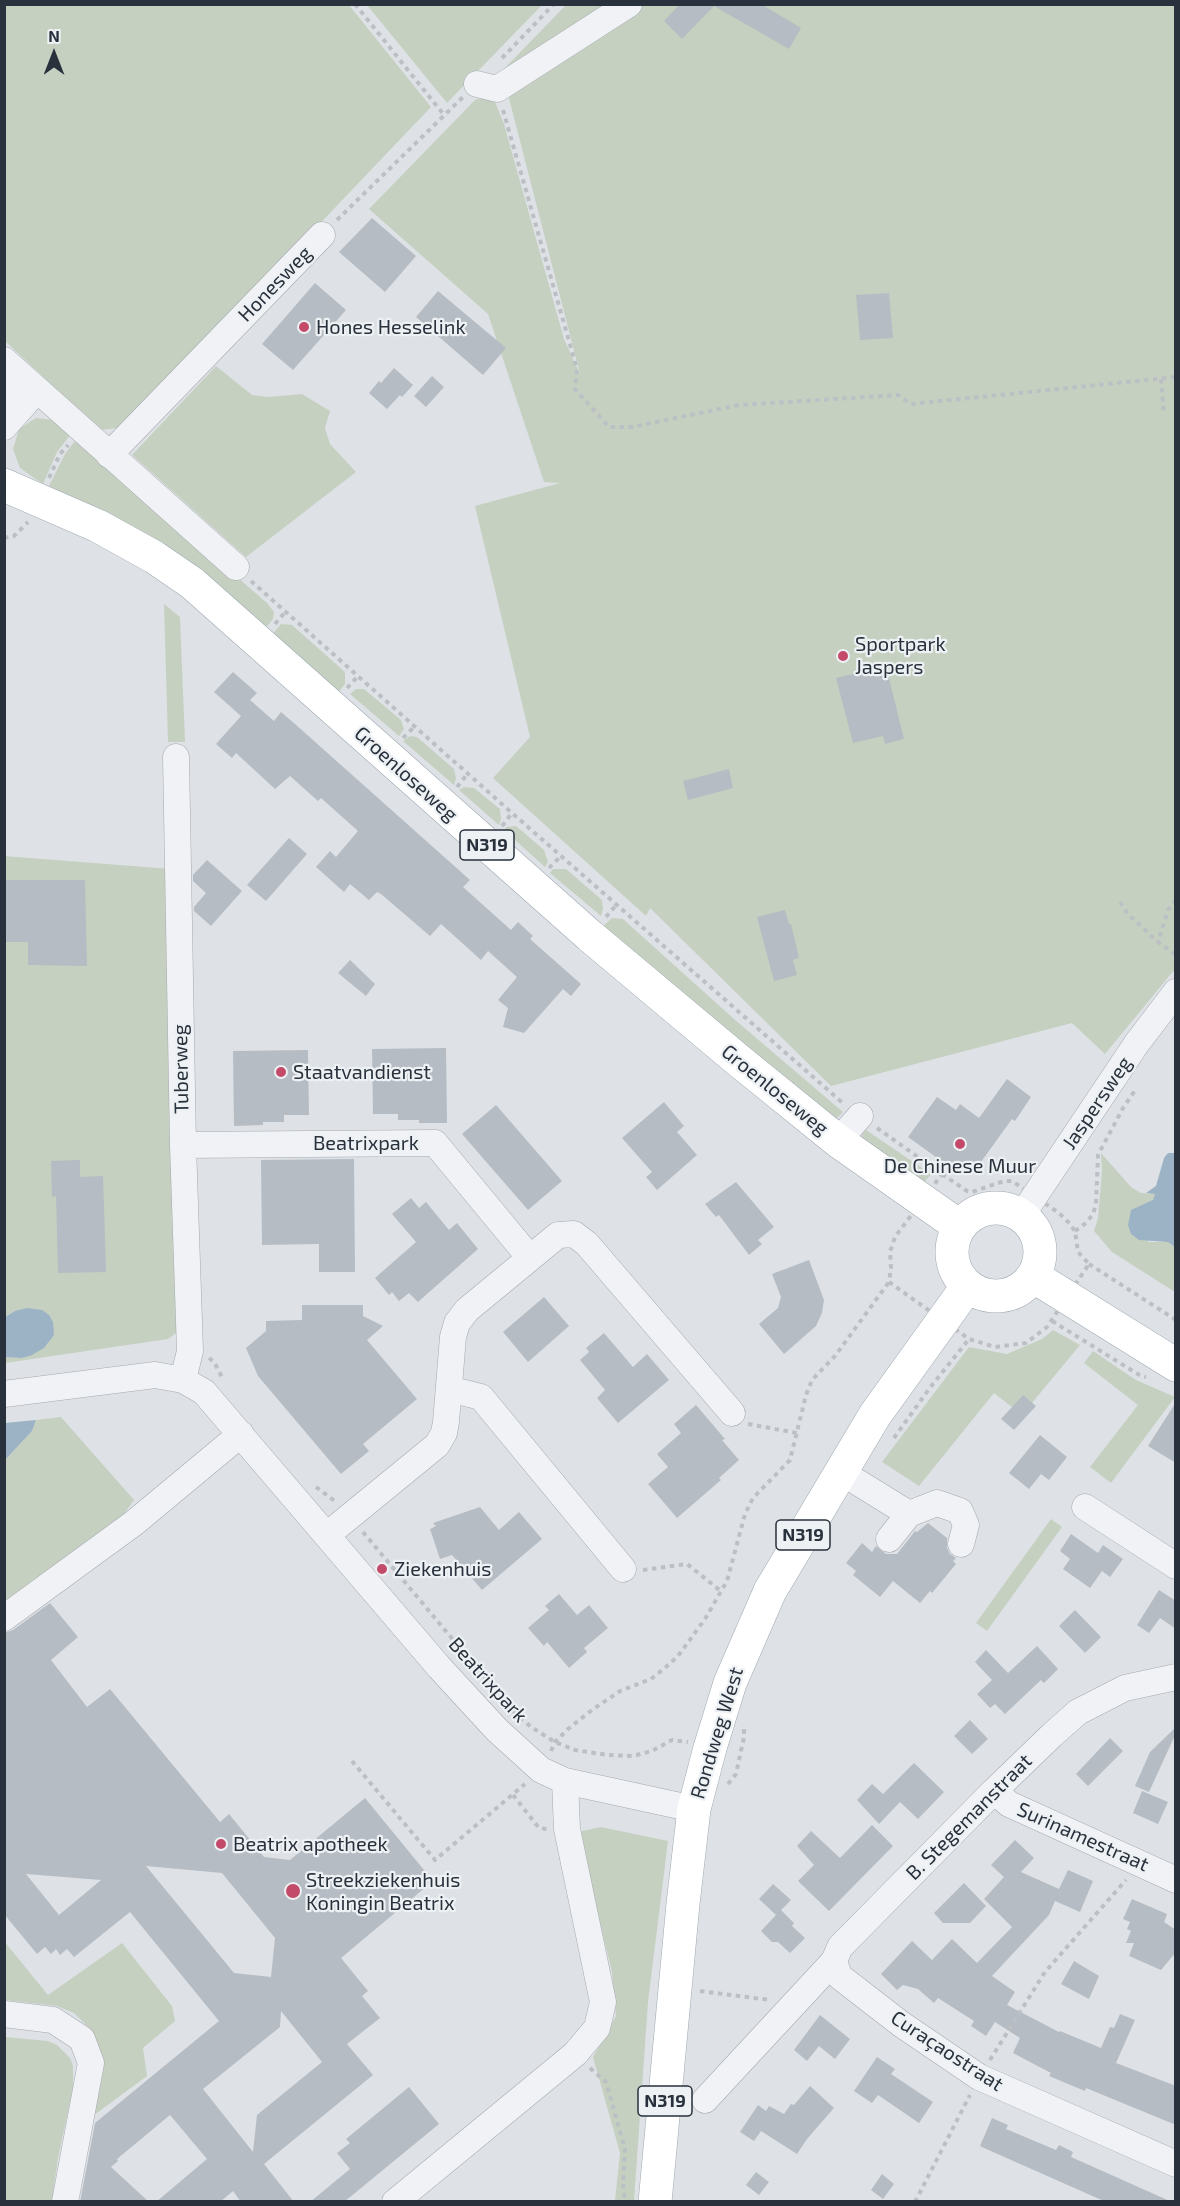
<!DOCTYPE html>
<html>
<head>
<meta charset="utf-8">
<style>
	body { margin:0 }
	#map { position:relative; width:1180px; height:2206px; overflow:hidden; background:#dee2e6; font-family:"Exo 2",sans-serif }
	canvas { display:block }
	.frame { position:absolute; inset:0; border:6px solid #28313c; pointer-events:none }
	.north { position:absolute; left:24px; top:24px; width:60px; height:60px; -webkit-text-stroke:4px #edf1f4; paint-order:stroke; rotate:0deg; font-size:16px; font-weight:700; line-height:24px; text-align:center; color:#28313c }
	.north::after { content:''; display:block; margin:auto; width:21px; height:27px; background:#28313c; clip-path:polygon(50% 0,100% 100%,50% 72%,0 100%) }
</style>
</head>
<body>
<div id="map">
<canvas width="1180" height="2206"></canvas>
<div class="frame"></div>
<div class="north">N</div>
</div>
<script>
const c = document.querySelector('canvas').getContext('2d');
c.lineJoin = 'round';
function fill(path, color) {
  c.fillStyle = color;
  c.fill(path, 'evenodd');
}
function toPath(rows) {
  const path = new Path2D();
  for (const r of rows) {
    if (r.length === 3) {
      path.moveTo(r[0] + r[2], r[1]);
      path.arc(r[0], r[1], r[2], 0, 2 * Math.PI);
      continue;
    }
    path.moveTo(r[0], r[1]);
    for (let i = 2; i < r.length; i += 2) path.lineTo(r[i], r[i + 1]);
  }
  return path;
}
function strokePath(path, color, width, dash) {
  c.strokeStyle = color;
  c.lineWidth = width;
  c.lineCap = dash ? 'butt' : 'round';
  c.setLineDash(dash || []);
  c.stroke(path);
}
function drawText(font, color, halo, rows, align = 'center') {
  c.font = font + ' "Exo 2",sans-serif';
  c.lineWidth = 4.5;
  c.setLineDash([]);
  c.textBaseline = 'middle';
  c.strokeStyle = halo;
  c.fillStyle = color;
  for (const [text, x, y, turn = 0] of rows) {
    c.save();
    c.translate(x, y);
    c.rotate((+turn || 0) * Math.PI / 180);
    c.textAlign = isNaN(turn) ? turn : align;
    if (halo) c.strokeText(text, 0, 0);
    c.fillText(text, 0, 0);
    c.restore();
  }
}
fill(toPath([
	[4,5,349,5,431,107,126,427,100,430,5,341],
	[367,5,542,5,447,103],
	[566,5,1175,5,1175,969,1105,1054,1072,1023,831,1086,650,908,646,916,493,778,530,737,475,506,560,483,544,482,488,314,369,209,475,100,492,94,504,124,564,339,580,374,502,71],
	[216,366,252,395,268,397,302,394,330,411,325,428,330,444,356,472,246,557,132,455],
	[36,418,54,420,71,434,57,452,43,484,20,468,13,449,19,429],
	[74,442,82,443,267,603,274,612,273,619,263,631,158,546,49,486,65,454],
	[164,604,180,617,185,742,168,742],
	[281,624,292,625,345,672,345,684,337,694,271,636],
	[356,689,364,689,401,720,404,729,399,736,350,694],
	[410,736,417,737,454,769,456,778,454,785,403,741],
	[464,787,474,788,500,809,501,819,499,825,459,790],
	[516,826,544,850,548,862,545,867,504,830,507,827],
	[4,856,171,869,184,1327,168,1339,5,1363,5,1357,21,1358,30,1356,15,1311,5,1317],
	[553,869,566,869,602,900,603,909,601,916,550,873],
	[612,918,623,919,734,1019,843,1112,837,1118,829,1118,600,929],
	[866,1130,931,1174,924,1183,863,1141,862,1135],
	[1101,1153,1131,1187,1141,1193,1155,1194,1153,1200,1147,1204,1148,1242,1169,1242,1175,1246,1175,1292,1112,1252,1094,1231,1098,1218,1102,1171],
	[1053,1330,1080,1345,1022,1415,994,1393,919,1486,882,1462,969,1347,1007,1354,1042,1339],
	[1093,1351,1136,1380,1175,1397,1111,1483,1090,1467,1138,1405,1084,1363],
	[61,1417,134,1500,121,1518,5,1604,5,1460,32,1431,36,1420],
	[1051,1519,1062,1527,987,1631,976,1623],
	[601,1827,668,1841,648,2002,634,2201,615,2201,620,2153,593,2057,616,2016,612,1972,578,1832],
	[4,1941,48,1995,122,1943,172,2006,175,2021,143,2048,147,2076,86,2121,95,2044,88,2027,74,2013,57,2006,5,2000],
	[5,2037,48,2041,57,2045,70,2058,73,2066,73,2088,58,2158,52,2201,5,2201]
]), '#c5d0c0');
fill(toPath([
	[1168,1153,1175,1153,1175,1247,1168,1242,1139,1240,1131,1234,1128,1225,1131,1210,1153,1200,1155,1194,1146,1193,1156,1186,1164,1158],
	[27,1308,42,1310,49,1315,53,1322,54,1335,44,1348,30,1356,21,1358,5,1357,5,1317,15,1311],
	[36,1420,32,1431,5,1460,5,1423]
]), '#9bb3c4');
fill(toPath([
	[680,4,761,4,801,28,789,49,714,6,682,39,664,21],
	[372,218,416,256,385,292,339,252],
	[315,283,346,310,293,370,262,344],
	[438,291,506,348,483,375,416,317],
	[889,293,893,338,860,340,856,295],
	[394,368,413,385,402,397,400,395,387,409,369,393,379,381,381,383],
	[432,376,444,387,426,407,414,396],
	[886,666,904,739,885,744,883,736,853,743,836,678],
	[233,672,257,693,250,700,274,721,281,712,295,724,470,880,463,887,511,930,518,922,533,936,530,939,581,984,571,996,563,989,524,1033,503,1027,508,1008,498,1000,517,977,488,951,481,960,441,924,430,936,381,894,377,892,369,900,350,884,344,892,316,867,330,851,336,857,358,831,321,798,318,801,290,776,275,789,236,753,232,758,216,744,241,716,214,692],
	[729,769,733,788,688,800,683,781],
	[289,838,307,854,266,901,247,885],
	[207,860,242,891,211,926,194,911,194,907,206,893,193,881,193,875],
	[4,880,85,880,87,966,28,965,28,942,4,942],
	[785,910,789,924,791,924,799,958,793,960,797,975,774,981,757,917],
	[350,960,375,984,366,996,338,973],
	[446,1048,447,1123,419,1123,419,1120,398,1120,398,1114,373,1114,372,1049],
	[308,1050,309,1115,284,1115,284,1122,263,1122,263,1125,234,1126,233,1051],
	[1007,1079,1031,1097,1015,1121,1012,1119,973,1173,960,1163,954,1170,908,1137,937,1097,956,1110,960,1104,979,1118],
	[664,1102,684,1126,677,1132,697,1155,657,1190,646,1177,652,1172,622,1138],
	[496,1105,562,1181,528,1210,462,1134],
	[354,1159,355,1272,319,1272,319,1244,262,1245,261,1160],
	[80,1160,80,1177,103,1176,106,1272,58,1273,56,1196,52,1197,51,1161],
	[736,1182,774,1227,758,1240,762,1244,749,1255,719,1215,716,1217,705,1204],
	[411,1198,419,1208,426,1202,449,1230,457,1223,478,1249,418,1302,409,1293,399,1301,392,1292,389,1295,375,1278,416,1242,392,1214],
	[809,1260,824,1300,822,1313,816,1326,784,1354,759,1324,778,1308,781,1297,772,1274],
	[544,1297,569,1326,528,1362,503,1332],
	[302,1305,363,1305,363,1316,383,1326,367,1340,417,1399,363,1444,369,1451,341,1474,258,1376,246,1348,266,1331,266,1321,302,1320],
	[604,1333,633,1367,647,1354,669,1380,618,1423,597,1398,605,1390,580,1360,589,1352,586,1348],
	[1023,1395,1036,1406,1014,1430,1001,1419],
	[1176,1402,1176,1463,1148,1446],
	[696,1405,725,1439,722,1440,739,1460,719,1478,721,1480,677,1518,648,1484,668,1467,657,1454,681,1433,674,1424],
	[1040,1435,1067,1457,1049,1480,1041,1474,1029,1489,1009,1473],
	[480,1507,499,1530,519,1512,542,1539,482,1590,452,1555,440,1559,430,1529,436,1526,433,1523],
	[928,1523,947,1538,947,1548,950,1554,956,1558,953,1561,956,1564,932,1593,930,1591,920,1603,893,1581,880,1597,853,1575,856,1571,846,1563,862,1543,872,1552,876,1546,886,1554,897,1554,915,1531,917,1532],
	[1071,1534,1098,1553,1103,1545,1123,1559,1110,1577,1102,1571,1090,1588,1063,1569,1070,1559,1060,1551],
	[1159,1590,1176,1601,1176,1629,1160,1618,1149,1633,1137,1625],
	[559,1594,577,1615,589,1605,608,1628,584,1648,587,1652,569,1668,547,1642,544,1646,528,1628,549,1610,545,1606],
	[50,1603,78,1637,51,1660,87,1707,110,1689,220,1822,229,1814,264,1857,290,1860,365,1798,433,1881,341,1958,368,1991,362,1996,380,2018,347,2044,373,2075,264,2164,294,2202,241,2202,233,2191,220,2202,156,2202,207,2159,170,2115,117,2159,118,2161,111,2167,149,2202,80,2202,95,2123,219,2021,130,1912,74,1957,67,1949,60,1955,56,1949,51,1954,45,1947,37,1954,4,1914,4,1633,13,1630],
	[146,1866,222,1873,275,1938,271,1977,234,1973],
	[26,1874,101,1880,59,1915],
	[281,2011,322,2062,257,2115,253,2152,203,2089,280,2027],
	[1075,1610,1101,1637,1085,1653,1059,1626],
	[1037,1646,1058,1669,1044,1683,1041,1680,1005,1714,995,1704,990,1708,977,1694,992,1680,975,1662,986,1650,1008,1673],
	[970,1720,988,1739,972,1754,954,1736],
	[1176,1727,1176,1733,1149,1792,1135,1786,1150,1752],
	[1110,1738,1123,1751,1088,1786,1076,1774],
	[914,1763,944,1792,918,1819,900,1802,879,1824,857,1800,872,1784,883,1794],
	[1142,1791,1168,1802,1158,1824,1133,1813],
	[872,1825,893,1846,829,1911,798,1881,814,1865,797,1846,811,1831,840,1858],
	[1015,1840,1034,1858,1021,1872,1059,1889,1068,1870,1093,1881,1080,1912,1055,1901,1049,1915,992,1976,1015,1992,1007,2005,1059,2032,1060,2031,1101,2048,1110,2027,1114,2028,1120,2014,1135,2020,1116,2063,1176,2086,1176,2125,1086,2088,1085,2091,1049,2076,1051,2073,1013,2053,1020,2038,995,2022,986,2036,971,2026,974,2021,938,1998,934,2003,918,1989,903,1985,897,1990,881,1974,912,1941,932,1960,952,1939,977,1963,1012,1927,984,1899,1004,1877,991,1865],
	[964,1883,986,1906,970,1923,943,1923,934,1913],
	[773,1884,791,1900,781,1910,794,1923,792,1926,805,1938,790,1953,778,1942,772,1942,761,1931,776,1915,759,1899],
	[1132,1899,1167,1914,1164,1922,1176,1930,1176,1952,1161,1970,1129,1956,1134,1943,1126,1943,1131,1931,1127,1929,1130,1922,1123,1919],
	[1074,1961,1099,1976,1089,1999,1061,1984],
	[820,2015,850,2039,835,2059,819,2046,807,2061,794,2050],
	[877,2057,895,2069,891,2074,933,2102,919,2123,878,2095,872,2103,854,2091],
	[810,2086,834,2108,807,2139,797,2154,761,2131,754,2141,740,2132,758,2105,766,2111,769,2106,784,2114,791,2104,794,2105],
	[409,2087,439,2124,344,2202,310,2202,350,2169,337,2153,350,2143,346,2139],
	[992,2118,1008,2125,1006,2129,1056,2150,1059,2145,1073,2152,1071,2157,1172,2202,1106,2202,984,2148,980,2146],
	[756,2172,769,2182,759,2195,746,2185],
	[882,2174,894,2184,883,2199,871,2190]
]), '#b6bcc3');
const minor = toPath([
	[477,84,497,89,629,4],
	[4,360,236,567],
	[4,397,22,377],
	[4,427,37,390],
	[109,455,322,235],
	[176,757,183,1145,190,1351,183,1380],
	[838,1141,860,1116],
	[183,1145,435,1143,530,1258],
	[1022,1215,1137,1043,1176,992],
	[449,1389,481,1397,623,1569],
	[4,1394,155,1375,183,1380,204,1392,439,1667,497,1730,541,1770,565,1781,694,1809],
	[841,1472,909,1514,937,1503,960,1511,966,1525,961,1544],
	[1085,1507,1176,1566],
	[327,1535,437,1445,444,1433,446,1422,453,1337,457,1323,467,1310,558,1235,574,1234,587,1244,732,1413],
	[889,1539,909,1514],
	[4,1618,134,1523,241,1434],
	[994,1791,1009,1804,1176,1880],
	[834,1961,839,1976,901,2024,979,2077,1176,2164],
	[4,2014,53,2020,82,2039,91,2063,65,2202],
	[705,2100,834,1961,840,1947,994,1791,1052,1735,1078,1712,1125,1688,1176,1677],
	[395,2202,575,2054,597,2028,603,2002,567,1829,565,1781]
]);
const major = toPath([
	[4,485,98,526,154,557,192,583,590,936,738,1060,838,1141,959,1226],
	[996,1252,44],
	[1033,1276,1176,1365],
	[655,2202,683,1904,694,1809,710,1748,730,1683,770,1591,875,1415,967,1287]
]);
strokePath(minor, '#a4a9b0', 27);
strokePath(major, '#9ea8b1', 34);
strokePath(toPath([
	[355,4,444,115],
	[502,58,554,4],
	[503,110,577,369,575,389,609,427,632,427,739,405,898,395,911,404,1176,377],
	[337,220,463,97],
	[1161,379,1164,415],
	[49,478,60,454,68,445],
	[4,538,14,536,28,522],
	[251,581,512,813,844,1104],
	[275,624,286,611],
	[347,688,359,675],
	[403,738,415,726],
	[457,787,468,773],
	[502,826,512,813],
	[549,868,561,856],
	[1176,900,1168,910,1158,942,1176,955],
	[1120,902,1128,914,1158,942],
	[606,917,617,904],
	[877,1128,942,1174],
	[942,1174,967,1191,972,1192,1004,1181,1012,1181,1059,1213,1069,1223,1075,1231,1078,1252,1089,1264,1047,1327,1026,1343,995,1347,969,1339,889,1282,891,1268,890,1252,895,1237,942,1174],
	[1075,1231,1086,1223,1093,1214,1096,1204,1098,1155,1123,1108,1136,1089],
	[1089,1264,1176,1320],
	[1052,1321,1141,1376,1146,1377],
	[209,1358,214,1362,223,1379],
	[748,1424,797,1433],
	[894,1438,929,1389,969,1339],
	[316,1487,336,1502],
	[363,1532,511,1709,531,1727,555,1742,575,1750,608,1755,633,1756,652,1751,672,1740,688,1742],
	[643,1570,687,1564,722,1592],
	[551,1751,555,1742,568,1729,592,1710,620,1691,651,1679,666,1667,678,1656,705,1619,727,1581,745,1514,753,1498,790,1460,806,1395,812,1380,835,1356,889,1282],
	[352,1761,435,1860,525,1784],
	[728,1784,736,1774,744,1737,744,1727],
	[513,1795,539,1828,547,1829],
	[700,1991,770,2000],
	[990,2060,1045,1972,1126,1880],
	[590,2068,606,2082,625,2149,623,2184,625,2202],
	[915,2202,970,2095]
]), '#bcc0c5', 4, [4.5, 4.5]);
strokePath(minor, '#f0f2f5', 26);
strokePath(major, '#fff', 33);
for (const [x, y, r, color] of [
	[304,327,6,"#c34b69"],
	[843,656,6,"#c34b69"],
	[281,1072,6,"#c34b69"],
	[960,1144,6,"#c34b69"],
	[382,1569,6,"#c34b69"],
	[221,1844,6,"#c34b69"],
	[293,1891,8,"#c34b69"]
]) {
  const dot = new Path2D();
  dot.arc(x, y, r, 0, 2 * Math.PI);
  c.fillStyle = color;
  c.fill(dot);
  strokePath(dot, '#edf1f4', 2);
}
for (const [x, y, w] of [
	[487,845,54],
	[803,1535,54],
	[665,2101,54]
]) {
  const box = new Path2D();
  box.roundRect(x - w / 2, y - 15, w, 30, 4.5);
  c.fillStyle = '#edf1f4';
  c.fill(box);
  strokePath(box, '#28313c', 1.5);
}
drawText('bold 18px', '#28313c', null, [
	["N319",487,845],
	["N319",803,1535],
	["N319",665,2101]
]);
drawText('20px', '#28313c', '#edf1f4', [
	["Honesweg",275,284,-46],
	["Groenloseweg",406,774,42],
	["Tuberweg",181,1069,-91],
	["Groenloseweg",775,1090,39],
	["Jaspersweg",1097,1103,-56],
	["Beatrixpark",366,1143],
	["Beatrixpark",488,1680,48],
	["Rondweg West",717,1733,-73],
	["B. Stegemanstraat",969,1817,-45],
	["Surinamestraat",1083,1837,24],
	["Curaçaostraat",947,2051,33]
]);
drawText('20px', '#28313c', '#edf1f4', [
	["Hones Hesselink",316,327],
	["Sportpark",855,644],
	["Jaspers",855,667],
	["Staatvandienst",293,1072],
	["De Chinese Muur",960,1166,"center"],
	["Ziekenhuis",394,1569],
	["Beatrix apotheek",233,1844],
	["Streekziekenhuis",306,1880],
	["Koningin Beatrix",306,1903]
], 'left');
</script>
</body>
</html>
